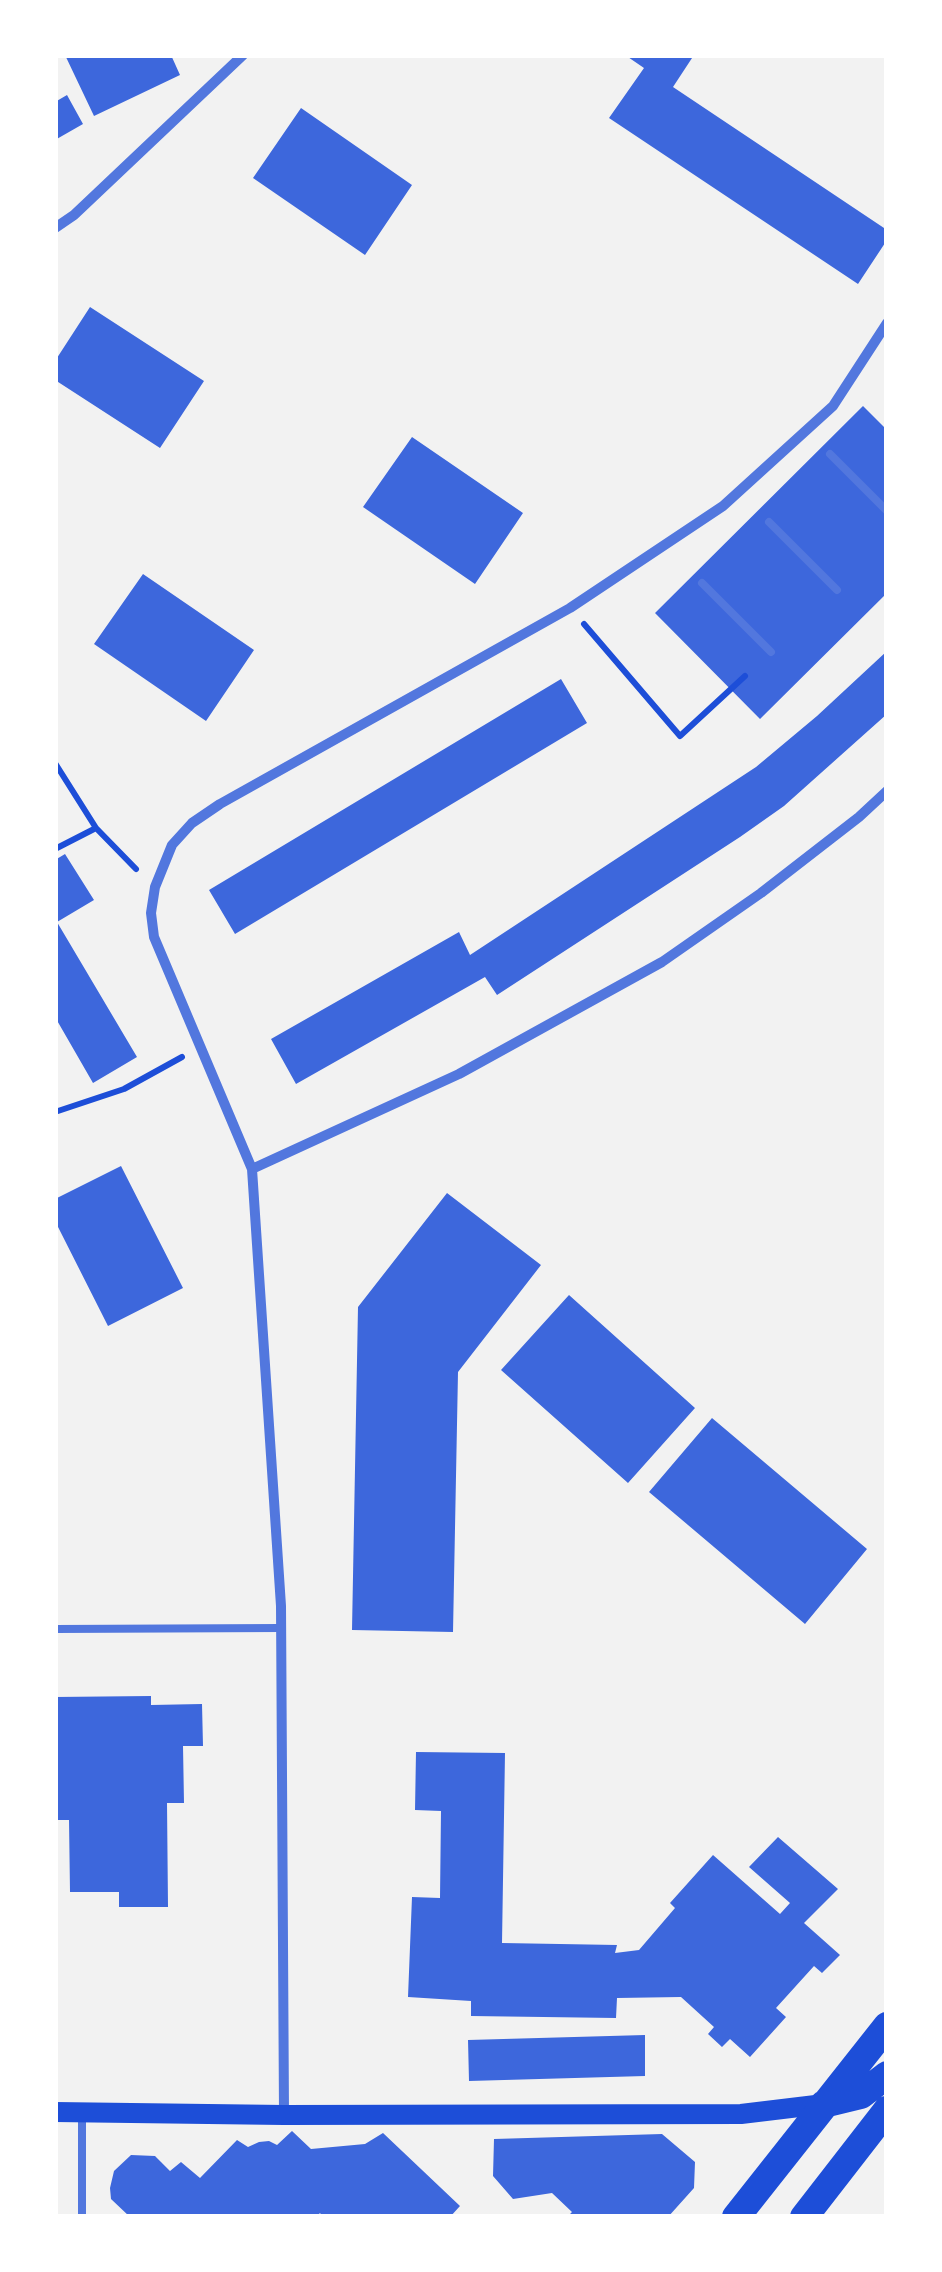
<!DOCTYPE html>
<html>
<head>
<meta charset="utf-8">
<style>
	body { margin:0 }
	#map { position:relative; width:942px; height:2272px; overflow:hidden; background:#f2f2f2; font-family:"IBM Plex Serif",serif }
	canvas { display:block }
	.frame { position:absolute; inset:0; border:58px solid #fff; pointer-events:none }
</style>
</head>
<body>
<div id="map">
<canvas width="942" height="2272"></canvas>
<div class="frame"></div>
</div>
<script>
const c = document.querySelector('canvas').getContext('2d');
c.lineJoin = 'round';
function fill(path, color) {
  c.fillStyle = color;
  c.fill(path, 'evenodd');
}
function toPath(rows) {
  const path = new Path2D();
  for (const r of rows) {
    path.moveTo(r[0], r[1]);
    for (let i = 2; i < r.length; i += 2) path.lineTo(r[i], r[i + 1]);
  }
  return path;
}
function strokePath(path, color, width, dash) {
  c.strokeStyle = color;
  c.lineWidth = width;
  c.lineCap = dash ? 'butt' : 'round';
  c.setLineDash(dash || []);
  c.stroke(path);
}
fill(toPath([
	[65,55,171,55,180,75,94,116],
	[625,55,694,55,673,87,887,230,887,240,858,284,609,118,644,68],
	[67,95,83,124,55,140,55,102],
	[301,108,412,185,365,255,253,178],
	[90,307,204,381,160,448,55,380,55,361],
	[863,406,887,430,887,593,760,719,655,613],
	[412,437,523,513,475,584,363,507],
	[143,574,254,650,206,721,94,644],
	[887,651,887,714,784,806,740,837,497,995,485,977,296,1084,271,1039,459,932,470,955,756,767,817,716],
	[561,679,587,723,235,934,209,890],
	[65,854,94,900,57,922,137,1057,93,1083,55,1017,55,860],
	[121,1166,183,1288,108,1326,55,1221,55,1199],
	[447,1193,541,1265,458,1372,453,1632,352,1630,358,1307],
	[569,1295,695,1408,628,1483,501,1370],
	[712,1418,867,1549,805,1624,649,1492],
	[151,1696,151,1705,202,1704,203,1746,183,1746,184,1803,167,1803,168,1907,119,1907,119,1892,70,1892,69,1820,55,1820,55,1697],
	[416,1752,505,1753,502,1943,617,1945,615,1953,639,1950,675,1908,670,1903,713,1855,780,1914,790,1903,749,1867,778,1837,838,1889,804,1923,840,1955,822,1973,814,1966,776,2008,786,2017,750,2057,730,2039,722,2047,708,2034,714,2027,681,1997,617,1998,616,2018,471,2016,471,2001,408,1997,412,1897,440,1898,441,1811,415,1810],
	[645,2035,645,2076,469,2081,468,2040],
	[292,2131,311,2149,365,2144,383,2133,460,2206,450,2217,323,2217,320,2213,316,2217,130,2217,111,2199,110,2188,114,2171,131,2155,155,2156,170,2171,181,2162,200,2178,237,2140,248,2147,259,2142,269,2141,277,2145],
	[662,2134,695,2162,694,2188,668,2217,567,2217,572,2212,552,2193,513,2199,493,2176,494,2139]
]), '#3d67dc');
strokePath(toPath([
	[584,624,680,736,745,676],
	[55,763,96,828,136,869],
	[55,849,96,828],
	[55,1112,124,1089,182,1057]
]), '#1d4ed8', 6);
strokePath(toPath([
	[830,454,887,511],
	[769,522,837,590],
	[702,583,771,652],
	[55,1629,281,1628],
	[82,2217,82,2117]
]), '#5277de', 8);
strokePath(toPath([
	[55,228,74,215,243,55],
	[252,1169,459,1074,662,962,761,893,859,817,887,791],
	[284,2114,281,1606,252,1169,154,937,151,913,155,887,172,845,192,823,220,804,570,608,723,506,833,406,887,323]
]), '#5277de', 10);
strokePath(toPath([
	[55,2112,284,2115,741,2114,824,2104]
]), '#1d4ed8', 20);
strokePath(toPath([
	[824,2104,861,2095,887,2075],
	[736,2217,887,2026],
	[804,2217,887,2110]
]), '#1d4ed8', 28);
</script>
</body>
</html>
